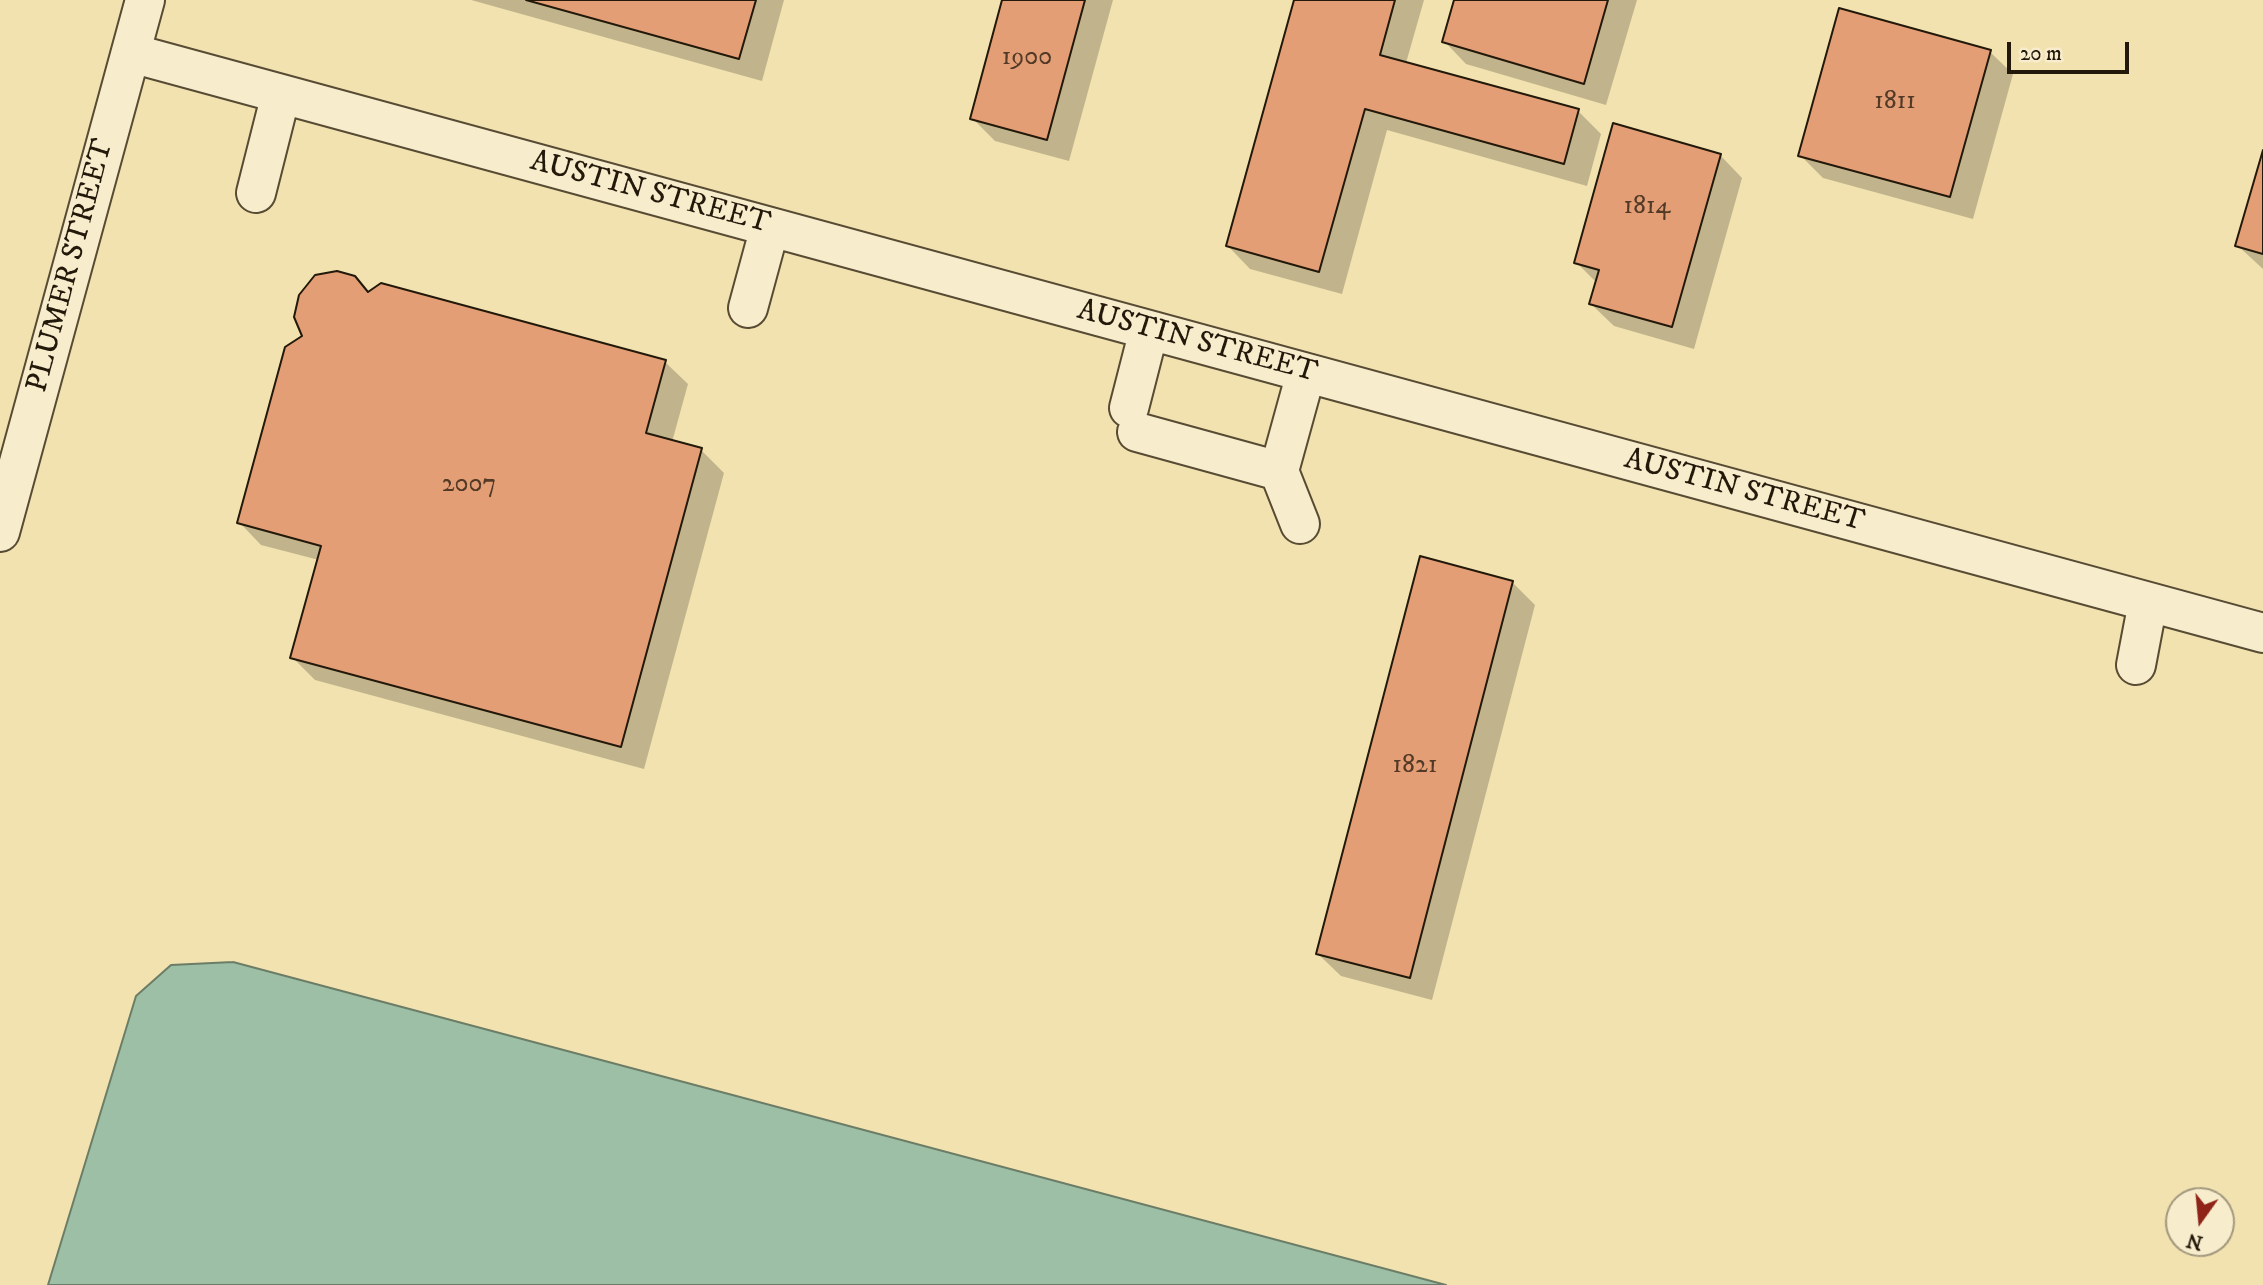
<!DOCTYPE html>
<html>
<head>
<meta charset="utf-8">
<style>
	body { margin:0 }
	#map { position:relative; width:2263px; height:1285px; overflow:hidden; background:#f2e2af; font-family:"IM FELL DW Pica",serif }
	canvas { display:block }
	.north { position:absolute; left:2165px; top:1187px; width:70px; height:70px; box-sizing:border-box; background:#f7eccb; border:2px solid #a2987e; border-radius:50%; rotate:195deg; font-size:19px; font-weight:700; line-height:28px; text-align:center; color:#23190b }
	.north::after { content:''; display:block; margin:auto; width:24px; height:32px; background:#8f2418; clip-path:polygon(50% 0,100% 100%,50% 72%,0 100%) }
	.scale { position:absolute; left:2007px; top:42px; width:122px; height:32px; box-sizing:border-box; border:4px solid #23190b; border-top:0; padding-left:9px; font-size:21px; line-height:24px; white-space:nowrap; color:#23190b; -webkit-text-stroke:5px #f7eccb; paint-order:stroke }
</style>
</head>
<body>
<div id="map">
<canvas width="2263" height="1285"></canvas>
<div class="north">N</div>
<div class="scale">20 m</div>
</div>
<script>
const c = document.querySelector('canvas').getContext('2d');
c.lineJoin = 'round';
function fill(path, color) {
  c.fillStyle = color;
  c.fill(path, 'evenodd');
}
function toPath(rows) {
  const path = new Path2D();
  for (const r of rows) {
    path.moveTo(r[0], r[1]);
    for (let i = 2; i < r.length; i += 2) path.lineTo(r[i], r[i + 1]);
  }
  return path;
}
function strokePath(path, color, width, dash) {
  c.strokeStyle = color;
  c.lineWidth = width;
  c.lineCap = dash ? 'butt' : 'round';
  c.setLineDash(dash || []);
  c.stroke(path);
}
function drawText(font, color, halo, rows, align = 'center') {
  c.font = font + ' "IM FELL DW Pica",serif';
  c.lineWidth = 5;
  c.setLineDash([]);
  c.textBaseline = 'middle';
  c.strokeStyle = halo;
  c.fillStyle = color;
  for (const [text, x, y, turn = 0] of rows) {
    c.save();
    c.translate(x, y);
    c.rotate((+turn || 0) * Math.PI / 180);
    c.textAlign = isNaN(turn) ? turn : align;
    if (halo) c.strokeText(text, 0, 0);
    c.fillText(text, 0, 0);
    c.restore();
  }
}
const water = toPath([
	[233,962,1446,1285,48,1285,136,996,171,965,233,962]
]);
fill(water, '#9cbfa5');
strokePath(water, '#6c7d67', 2);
fill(toPath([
	[471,0,784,0,762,81],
	[1004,0,1113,0,1069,161,995,141,972,118],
	[1296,0,1424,0,1406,63,1578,111,1601,134,1587,186,1387,130,1342,294,1250,269,1228,246],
	[1456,0,1637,0,1606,105,1466,64,1444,41],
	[1990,52,2013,74,1973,219,1823,178,1800,155],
	[1720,155,1742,178,1694,349,1614,326,1591,304,1597,283,1576,262],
	[2263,156,2263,269,2237,245],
	[355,278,370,293,665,362,688,384,672,442,701,450,724,473,644,769,315,680,292,657,319,560,261,545,239,522],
	[1512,582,1535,605,1432,1000,1341,976,1318,954]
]), '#0003');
const building = toPath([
	[526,0,756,0,739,59,526,0],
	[1002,0,1085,0,1047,140,970,119,1002,0],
	[1294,0,1395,0,1380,55,1579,109,1564,164,1365,109,1319,272,1226,246,1294,0],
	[1454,0,1608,0,1584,84,1442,42,1454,0],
	[1839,8,1991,50,1950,197,1798,156,1839,8],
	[1613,123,1721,154,1672,327,1589,304,1599,270,1574,263,1613,123],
	[2263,150,2263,254,2235,246,2263,150],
	[337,271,355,276,368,292,381,283,666,360,646,433,702,448,621,747,290,658,321,546,237,523,285,347,302,336,294,317,299,295,315,275,337,271],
	[1420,556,1513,581,1410,978,1316,954,1420,556]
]);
fill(building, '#e39e76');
strokePath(building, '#23190b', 2);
const minor = toPath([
	[131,53,2263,633],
	[256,193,281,94],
	[748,308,770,227],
	[1129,408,1149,330],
	[1137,432,1279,471],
	[1300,524,1279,471,1306,373],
	[0,532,145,0],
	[2136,665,2148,602]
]);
strokePath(minor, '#574b34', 42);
strokePath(minor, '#f7eccb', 38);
drawText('26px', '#533a26', null, [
	["1900",1027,59],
	["1811",1895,103],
	["1814",1647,208],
	["2007",469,486],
	["1821",1415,767]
]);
drawText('30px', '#23190b', '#f7eccb', [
	["AUSTIN STREET",650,194,15],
	["PLUMER STREET",72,266,-75],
	["AUSTIN STREET",1197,343,15],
	["AUSTIN STREET",1744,492,15]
]);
</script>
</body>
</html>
